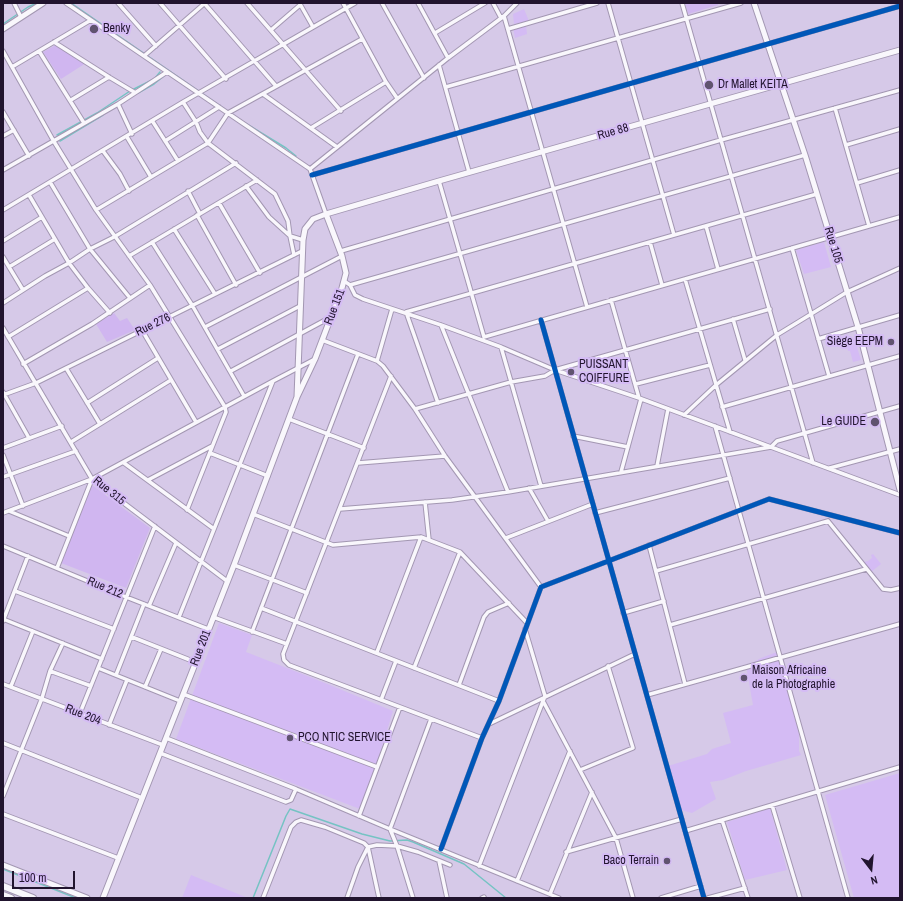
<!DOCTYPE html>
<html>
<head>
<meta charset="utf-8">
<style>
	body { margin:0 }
	#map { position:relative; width:903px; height:901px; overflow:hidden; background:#d6c9e8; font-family:"Archivo Narrow",sans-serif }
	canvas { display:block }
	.frame { position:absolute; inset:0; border:4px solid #21142e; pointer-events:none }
	.north { position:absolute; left:851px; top:849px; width:40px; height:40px; -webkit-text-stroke:3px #d5bcf5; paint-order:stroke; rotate:164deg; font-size:11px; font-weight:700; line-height:16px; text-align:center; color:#21142e }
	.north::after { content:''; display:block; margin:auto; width:14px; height:18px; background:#21142e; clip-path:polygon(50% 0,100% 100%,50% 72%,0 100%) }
	.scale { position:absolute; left:12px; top:871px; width:63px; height:18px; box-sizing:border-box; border:2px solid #21142e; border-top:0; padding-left:5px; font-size:12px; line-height:14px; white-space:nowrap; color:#21142e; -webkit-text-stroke:3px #d5bcf5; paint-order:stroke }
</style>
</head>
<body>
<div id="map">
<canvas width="903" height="901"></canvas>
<div class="frame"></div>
<div class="north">N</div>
<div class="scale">100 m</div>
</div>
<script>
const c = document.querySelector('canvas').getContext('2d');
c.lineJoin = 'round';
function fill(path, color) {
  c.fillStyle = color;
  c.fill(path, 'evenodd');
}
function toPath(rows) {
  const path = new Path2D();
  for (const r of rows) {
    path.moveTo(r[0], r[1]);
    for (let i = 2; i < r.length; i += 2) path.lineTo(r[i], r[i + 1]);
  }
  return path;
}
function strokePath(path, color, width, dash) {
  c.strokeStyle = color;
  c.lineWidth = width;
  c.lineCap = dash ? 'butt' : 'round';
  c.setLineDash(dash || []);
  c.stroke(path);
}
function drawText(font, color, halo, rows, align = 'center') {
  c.font = font + ' "Archivo Narrow",sans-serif';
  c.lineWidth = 4;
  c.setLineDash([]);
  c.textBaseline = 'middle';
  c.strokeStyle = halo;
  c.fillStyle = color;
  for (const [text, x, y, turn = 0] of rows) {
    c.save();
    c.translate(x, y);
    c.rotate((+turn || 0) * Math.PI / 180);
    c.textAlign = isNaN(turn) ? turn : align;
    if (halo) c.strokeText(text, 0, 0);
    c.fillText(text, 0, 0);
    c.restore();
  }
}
fill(toPath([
	[524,9,529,21,514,24,513,14],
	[526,25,527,34,515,38,513,28],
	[824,242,831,267,804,274,796,250],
	[856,344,861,360,853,362,850,351,848,351,847,347],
	[873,554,881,564,871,572,864,562,868,561,872,558,871,555],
	[219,623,252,635,246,652,320,681,393,711,370,786,360,809,176,739],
	[777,652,799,734,799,751,801,755,746,771,723,780,710,782,716,799,692,813,681,810,668,766,707,754,712,749,731,743,723,713,753,705,746,666,761,658],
	[900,773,900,898,854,898,825,795],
	[770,808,787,870,745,880,727,822],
	[191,875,248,898,182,898]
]), '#d4bbf4');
fill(toPath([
	[685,3,718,3,718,5,688,14],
	[56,45,86,63,61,79,43,52],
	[114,313,120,321,127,318,135,330,107,342,96,324],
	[92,485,150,528,126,588,61,563]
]), '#d0b6f0');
strokePath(toPath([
	[71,3,245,123,286,148,296,156],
	[3,24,28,7,37,3],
	[155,78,160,72],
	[138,93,154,84,164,76],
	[57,135,97,113,130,91,152,80],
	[60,141,103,115],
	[3,869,76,898],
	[253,898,286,816,290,809,362,834,390,841,407,840,413,842,464,864,506,898]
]), '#75c3c3', 1.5);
const street = toPath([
	[14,3,21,17],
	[66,3,310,169,326,214],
	[118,3,156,46],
	[160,3,226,79],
	[204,3,276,86],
	[247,3,341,111],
	[343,3,386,82,397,98],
	[382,3,424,78],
	[418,3,448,58],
	[493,3,501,18],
	[608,3,674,235],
	[682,3,813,463],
	[300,4,313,27],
	[504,16,587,307],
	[508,29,597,3],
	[271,30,300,5],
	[435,33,485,3],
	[54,42,109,77,134,92],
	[3,51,53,140,96,210,150,285,225,407,226,412,187,510],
	[39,51,84,123],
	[144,56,205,3],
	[439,65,469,172],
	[12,67,91,20],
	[446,87,741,3],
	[263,94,337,147],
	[71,100,109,77],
	[183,102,196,122,200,132,208,143,275,194,288,221,290,236,303,240],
	[118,104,132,134],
	[835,108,869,226],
	[3,112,29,156],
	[153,122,178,161],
	[311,128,386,82],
	[3,136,14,130],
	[127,137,151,177],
	[165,141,219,107],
	[846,145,900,129],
	[103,151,120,174,129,191],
	[310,169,448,58,504,16,517,3],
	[3,170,118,104,167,72],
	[312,175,900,6],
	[439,181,484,337],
	[50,182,90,249,130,298],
	[857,183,900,170],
	[246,186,269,217,290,236,294,255],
	[188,191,200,214],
	[29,195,69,263,88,288,110,313],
	[219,203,260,273],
	[3,210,183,102,355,3],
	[96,210,208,143,228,113,362,39],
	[197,215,236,285],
	[706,226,718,269],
	[174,229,215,294],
	[3,241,42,217],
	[152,242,192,305,244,396],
	[650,242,662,285],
	[792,248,829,376],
	[341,251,721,140,900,90],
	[129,256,257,180],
	[3,257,23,290],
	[9,267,55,239],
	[685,279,730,432],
	[344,281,350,285,355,295,363,299,441,325,501,347,555,370,639,398,900,495],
	[350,285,805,155],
	[611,300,639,398],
	[3,303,45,276,69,263,90,249,114,237,236,163],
	[733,319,745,360],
	[541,320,704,898],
	[441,325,508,492],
	[205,327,342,256],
	[3,328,92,479,227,581],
	[142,330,196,422],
	[8,337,88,288],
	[484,337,900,217],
	[818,339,900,315],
	[322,340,377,361,383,366,415,409,445,456,541,587],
	[501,347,541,486],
	[218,349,300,306],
	[377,361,392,309],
	[23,364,92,324,150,285],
	[66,368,100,424],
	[231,371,331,317],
	[391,376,283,654,284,660,289,665,482,738],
	[636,384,710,365],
	[3,392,29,438],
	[3,395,36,383,302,251],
	[87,403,158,358],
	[438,403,406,312,817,194],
	[722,407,900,356],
	[415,409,511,382,545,376,555,370,770,309],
	[684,415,716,385,777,335,847,292,900,268],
	[289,419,364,448],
	[715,426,848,898],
	[573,436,628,447],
	[71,442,171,380],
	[3,448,62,426],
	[210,453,268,476],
	[3,455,23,506],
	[124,463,214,529],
	[358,463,445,456],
	[657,466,668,409],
	[830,468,900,449],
	[621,472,641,399],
	[3,477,76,451],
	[148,480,212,446],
	[529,488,548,521],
	[425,502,429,540],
	[340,509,452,500,508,492,771,447,777,441,900,406],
	[9,511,69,536],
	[3,513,92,479,273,381,315,359],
	[595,513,730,478],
	[253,514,333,545,421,537,460,552,527,623],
	[828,521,883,589,891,590,900,588],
	[506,538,593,504],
	[649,545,685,684],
	[3,546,126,597,208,629],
	[234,565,307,593],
	[57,568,92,479],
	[656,571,828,521],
	[15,591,114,629],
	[149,606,176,543],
	[261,608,499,701],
	[623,613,664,601],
	[179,617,273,381],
	[213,617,287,644],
	[3,619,102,659],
	[3,621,28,556],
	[670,625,866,569],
	[252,632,358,354],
	[132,637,195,662],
	[377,652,421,537],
	[98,668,180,701],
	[414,668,460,552],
	[50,671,91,686],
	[116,675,144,604],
	[3,684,163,745],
	[459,685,484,617,488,612,509,603],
	[11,686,33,631],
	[145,687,161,649],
	[183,694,377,767],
	[647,695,900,624],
	[381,700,396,661],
	[543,701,616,838,633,898],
	[80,713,155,526],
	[489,724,635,654],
	[109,725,127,680],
	[166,738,296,789,390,829,559,898],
	[3,743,142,798],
	[160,753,286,802,291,800,296,789],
	[580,770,633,748,608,666],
	[3,796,42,698,50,671,63,643],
	[772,805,800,898],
	[3,814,118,858],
	[359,816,400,707],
	[722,820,748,898],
	[685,831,900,767],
	[441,849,482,738,499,701,541,587,769,499,900,533],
	[566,852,682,819],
	[439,861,447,898],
	[479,866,545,696,525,629],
	[517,881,570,751],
	[550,894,592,792],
	[263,898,291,827,296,822,301,820,325,827,364,843,368,847,379,898],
	[347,898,358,867,368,847,377,845,397,846,418,852,450,865],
	[413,898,397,846,390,829,431,719],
	[482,898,484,897],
	[661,898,701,886],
	[708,898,745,888]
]);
const secondary = toPath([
	[754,3,805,155,858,327,900,490],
	[3,29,43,3],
	[297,397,303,240,305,229,313,219,326,214,439,181,900,50],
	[3,865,87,898],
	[103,898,234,565,297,397,315,359,342,288,346,273,342,256,326,214]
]);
const highway = toPath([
	[3,886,33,898],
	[3,895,11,898]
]);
strokePath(street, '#a397b2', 5.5);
strokePath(secondary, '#a397b2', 7);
strokePath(highway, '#a397b2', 8);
strokePath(street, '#f9f7fc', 3.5);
strokePath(secondary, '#f9f7fc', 5);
strokePath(highway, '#f9f7fc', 6);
strokePath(toPath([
	[312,175,900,6],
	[541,320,704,898],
	[441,849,482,738,499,701,541,587,769,499,900,533]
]), '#0057b8', 5);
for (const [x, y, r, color] of [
	[94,29,5,"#60536f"],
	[709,85,5,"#60536f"],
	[891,342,4,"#60536f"],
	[571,372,4,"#60536f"],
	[875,422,5,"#60536f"],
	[744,678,4,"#60536f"],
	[290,738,4,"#60536f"],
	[667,861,4,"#60536f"]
]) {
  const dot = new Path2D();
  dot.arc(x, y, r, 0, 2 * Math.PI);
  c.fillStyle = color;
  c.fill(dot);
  strokePath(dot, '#d5bcf5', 1.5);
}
drawText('12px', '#21142e', '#d5bcf5', [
	["Benky",103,29],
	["Dr Mallet KEITA",718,85],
	["Siège EEPM",883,342,"right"],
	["PUISSANT",579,365],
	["COIFFURE",579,379],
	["Le GUIDE",866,422,"right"],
	["Maison Africaine",752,671],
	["de la Photographie",752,685],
	["PCO NTIC SERVICE",298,738],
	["Baco Terrain",659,861,"right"]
], 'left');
drawText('12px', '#21142e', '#d5bcf5', [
	["Rue 88",613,132,-16],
	["Rue 105",833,245,73],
	["Rue 151",335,307,-69],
	["Rue 276",153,325,-26],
	["Rue 315",109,491,39],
	["Rue 212",105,588,23],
	["Rue 201",201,648,-69],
	["Rue 204",83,715,21]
]);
</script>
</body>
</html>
